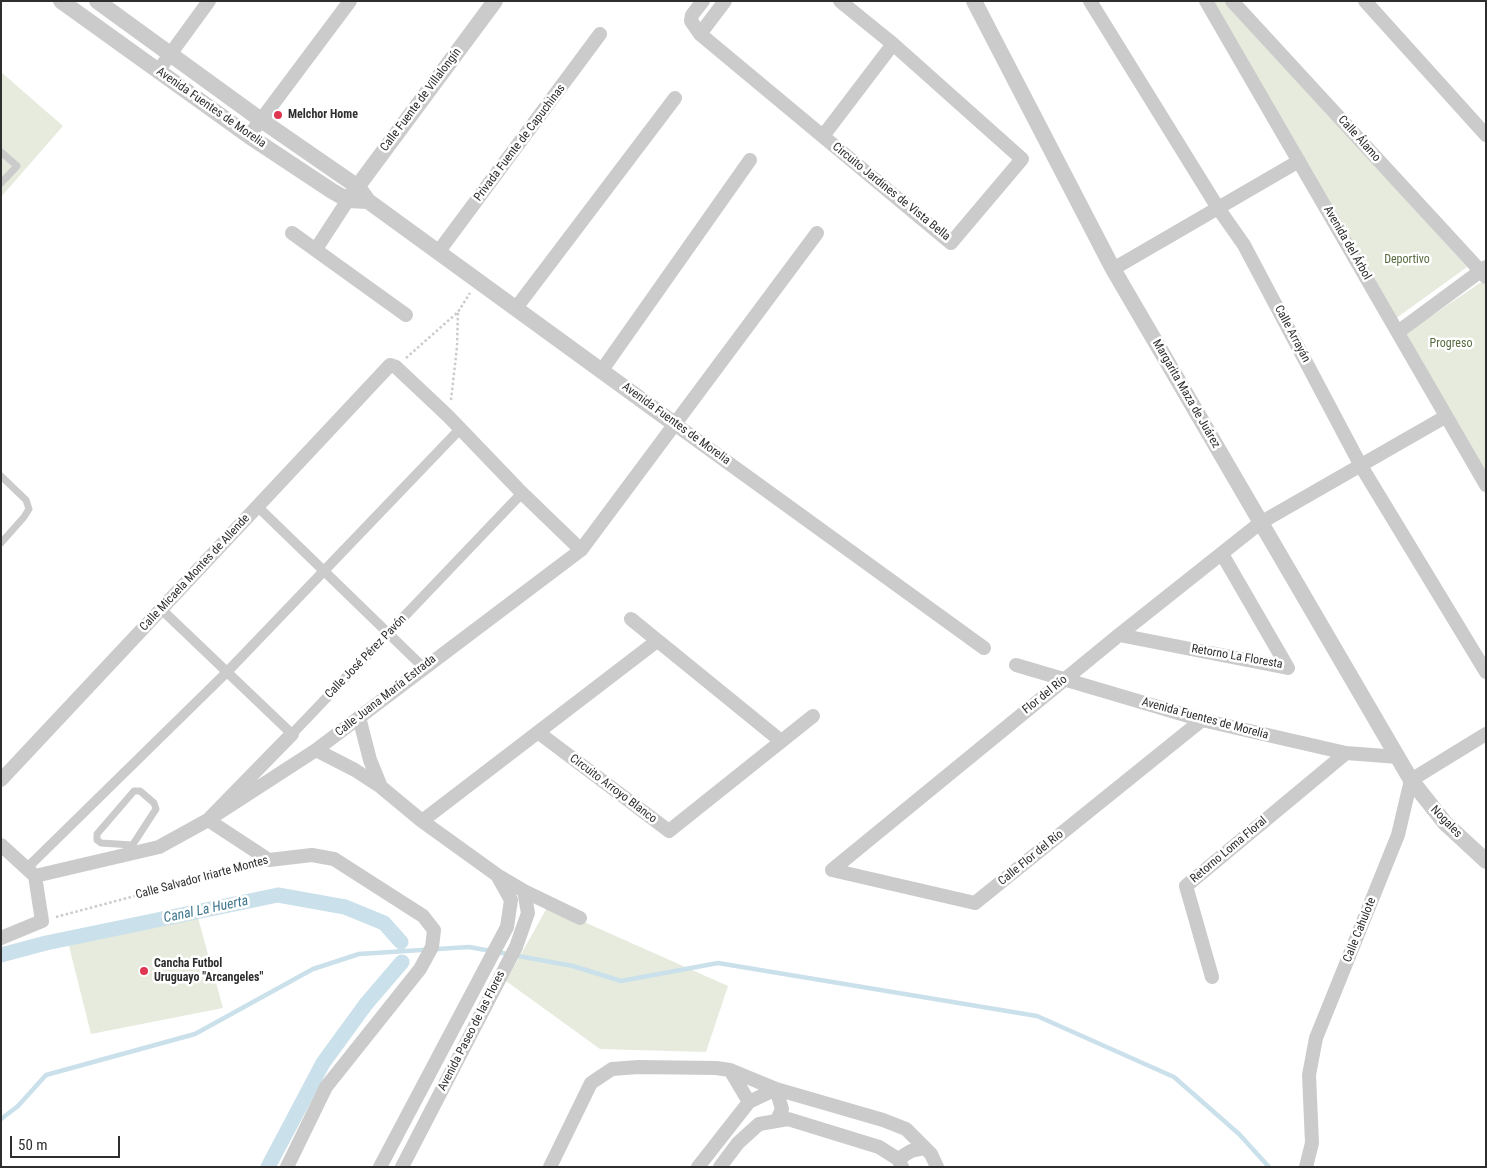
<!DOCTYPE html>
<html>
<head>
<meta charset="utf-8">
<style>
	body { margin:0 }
	#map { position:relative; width:1487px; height:1168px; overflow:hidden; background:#fff; font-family:"Roboto Condensed",sans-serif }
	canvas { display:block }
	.frame { position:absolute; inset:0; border:2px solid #2e2e2e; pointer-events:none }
	.scale { position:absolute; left:10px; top:1136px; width:110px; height:22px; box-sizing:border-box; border:2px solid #2e2e2e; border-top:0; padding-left:6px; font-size:15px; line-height:18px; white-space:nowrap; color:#2e2e2e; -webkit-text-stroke:4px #fff; paint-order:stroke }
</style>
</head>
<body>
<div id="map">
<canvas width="1487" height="1168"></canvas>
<div class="frame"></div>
<div class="scale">50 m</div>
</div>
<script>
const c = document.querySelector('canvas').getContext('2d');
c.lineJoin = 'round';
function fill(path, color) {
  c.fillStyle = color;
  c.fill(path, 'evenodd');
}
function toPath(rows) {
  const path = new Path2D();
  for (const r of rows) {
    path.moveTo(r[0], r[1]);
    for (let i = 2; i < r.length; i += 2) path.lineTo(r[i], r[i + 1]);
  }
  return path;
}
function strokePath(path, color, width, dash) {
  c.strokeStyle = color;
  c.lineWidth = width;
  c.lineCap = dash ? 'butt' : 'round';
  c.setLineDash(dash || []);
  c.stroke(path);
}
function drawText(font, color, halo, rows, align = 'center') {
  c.font = font + ' "Roboto Condensed",sans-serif';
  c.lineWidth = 5;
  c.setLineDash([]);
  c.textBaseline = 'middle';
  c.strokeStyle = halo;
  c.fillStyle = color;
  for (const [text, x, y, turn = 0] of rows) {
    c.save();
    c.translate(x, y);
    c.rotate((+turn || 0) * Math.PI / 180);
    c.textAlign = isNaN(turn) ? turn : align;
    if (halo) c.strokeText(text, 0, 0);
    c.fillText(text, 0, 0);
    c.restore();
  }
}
fill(toPath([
	[1209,1,1226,1,1467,267,1395,319],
	[1,72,63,126,1,197],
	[1483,281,1486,283,1486,475,1406,333],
	[548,906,728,986,706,1052,600,1049,506,981],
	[195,907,223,1008,91,1034,66,934]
]), '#e6ebdd');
strokePath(toPath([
	[1,1119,18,1106,46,1075,195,1034,313,969,359,954,469,947,573,966,621,981,718,963,1037,1016,1174,1077,1239,1134,1269,1167]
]), '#cae0ea', 4.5);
strokePath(toPath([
	[1,955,46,943,278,895,345,907,384,923,401,942],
	[268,1167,323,1063,366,1004,402,962]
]), '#cae0ea', 15);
strokePath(toPath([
	[406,358,458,312,470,293],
	[451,400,457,347,458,312],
	[56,917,251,865]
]), '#cbcbcb', 2.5, [2.5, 2.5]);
strokePath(toPath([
	[1,152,17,166,1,183],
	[1,476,26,500,29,509,24,517,1,543],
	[126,855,156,809,154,803,140,791,134,791,97,834,97,840,101,843,132,845]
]), '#cbcbcb', 7);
strokePath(toPath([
	[258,507,423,667],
	[161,609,292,734,522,493],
	[27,868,227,672,461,428]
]), '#cbcbcb', 10);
strokePath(toPath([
	[703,1,692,15,691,21,700,34,951,243,1022,159,893,44,840,1],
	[1090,1,1218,208,1244,245,1361,466,1486,672],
	[1206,1,1486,485],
	[1232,1,1486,277],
	[1365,1,1486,135],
	[700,34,725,1],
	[158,71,209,1],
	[249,136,350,1],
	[823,136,893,44],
	[292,233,406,315],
	[316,249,348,200],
	[439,251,600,34],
	[1113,269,1299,161],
	[516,308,675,98],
	[1398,332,1486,267],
	[602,370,750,160],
	[676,425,984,648],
	[1222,554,1288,668],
	[631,619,781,741],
	[1119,635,1288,668],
	[1016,665,1202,720,1346,753,1398,757],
	[359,717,370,760,381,787],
	[539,733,669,831,813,716],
	[316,750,355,770,381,787,422,821,497,875,524,891,580,918],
	[1,780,390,365,396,367,448,416,522,493,581,550],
	[422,821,657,641],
	[1,845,35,876],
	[832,870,1119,635,1260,523,1445,417],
	[832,870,975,903,1202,720],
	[35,876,159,847,208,820,316,750,581,550,817,233],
	[1,938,42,921,35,876],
	[1212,977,1186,886,1346,753],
	[730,1070,749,1102],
	[776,1089,782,1109,777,1120],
	[759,1124,788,1119,879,1147,898,1159,902,1167],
	[898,1159,911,1151,925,1148],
	[287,1167,326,1087,420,969,432,947,434,930,423,916,334,859,312,855,269,860,208,820,292,734],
	[380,1167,507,927,511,900,497,875],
	[402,1167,516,947,528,913,524,891],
	[550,1167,591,1083,612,1069,638,1067,716,1068,730,1070,776,1089,883,1120,906,1129,931,1154,937,1167],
	[698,1167,749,1102,776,1089],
	[720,1167,738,1143,759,1124],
	[1306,1167,1312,1143,1309,1075,1316,1038,1398,835,1411,780,1486,734]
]), '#cbcbcb', 14);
strokePath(toPath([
	[61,1,249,136,332,191,348,200,368,201],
	[97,1,261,120,358,187,368,201,676,425],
	[974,1,1113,269,1411,780,1445,823,1486,861],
	[352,194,495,1]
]), '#cbcbcb', 16);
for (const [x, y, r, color] of [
	[278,115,5,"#df3751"],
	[144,971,5,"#df3751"]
]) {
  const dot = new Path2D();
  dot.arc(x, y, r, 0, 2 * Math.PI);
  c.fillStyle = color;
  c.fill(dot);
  strokePath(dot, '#fff', 2);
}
drawText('12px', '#2e2e2e', '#fff', [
	["Calle Fuente de Villalongín",421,100,-53],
	["Avenida Fuentes de Morelia",211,108,35],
	["Calle Álamo",1359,139,48],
	["Privada Fuente de Capuchinas",520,143,-53],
	["Circuito Jardines de Vista Bella",891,192,39],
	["Avenida del Árbol",1347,243,60],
	["Calle Arrayán",1292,334,62],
	["Margarita Maza de Juárez",1186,394,60],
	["Avenida Fuentes de Morelia",676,424,36],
	["Calle Micaela Montes de Allende",195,573,-47],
	["Calle José Pérez Pavón",366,657,-46],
	["Retorno La Floresta",1237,657,10],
	["Flor del Río",1045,695,-39],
	["Calle Juana María Estrada",386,696,-38],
	["Avenida Fuentes de Morelia",1205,719,15],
	["Circuito Arroyo Blanco",613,789,37],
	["Nogales",1446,822,46],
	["Retorno Loma Floral",1229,850,-40],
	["Calle Flor del Río",1031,858,-39],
	["Calle Salvador Iriarte Montes",202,878,-15],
	["Calle Cahulote",1360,930,-68],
	["Avenida Paseo de las Flores",472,1031,-63]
]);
drawText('bold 12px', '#2e2e2e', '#fff', [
	["Melchor Home",288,115],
	["Cancha Futbol",154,964],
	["Uruguayo \"Arcangeles\"",154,978]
], 'left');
drawText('12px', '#55693d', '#fff', [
	["Deportivo",1407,260],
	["Progreso",1451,344]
]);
drawText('italic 14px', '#3f768e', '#fff', [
	["Canal La Huerta",206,910,-12]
]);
</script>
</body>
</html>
